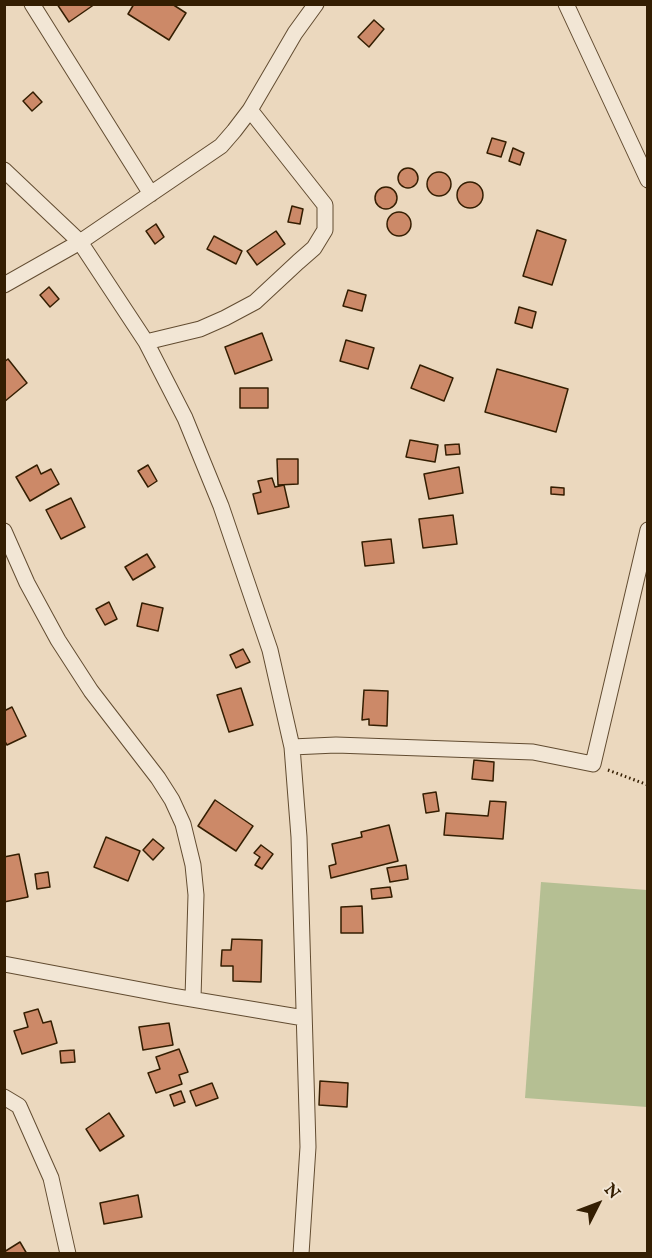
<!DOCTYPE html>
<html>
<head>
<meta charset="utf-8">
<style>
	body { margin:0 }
	#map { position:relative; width:652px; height:1258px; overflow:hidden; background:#ebd8be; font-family:"IM FELL English",serif }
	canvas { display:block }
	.frame { position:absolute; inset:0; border:6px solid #341e02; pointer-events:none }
	.north { position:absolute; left:568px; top:1174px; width:60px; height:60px; -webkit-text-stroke:4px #f2e6d5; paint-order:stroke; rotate:48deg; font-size:16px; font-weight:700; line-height:24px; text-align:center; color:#341e02 }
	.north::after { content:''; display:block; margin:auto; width:21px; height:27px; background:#341e02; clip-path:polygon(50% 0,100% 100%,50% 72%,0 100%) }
</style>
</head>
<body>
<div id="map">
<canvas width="652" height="1258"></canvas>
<div class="frame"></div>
<div class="north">N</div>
</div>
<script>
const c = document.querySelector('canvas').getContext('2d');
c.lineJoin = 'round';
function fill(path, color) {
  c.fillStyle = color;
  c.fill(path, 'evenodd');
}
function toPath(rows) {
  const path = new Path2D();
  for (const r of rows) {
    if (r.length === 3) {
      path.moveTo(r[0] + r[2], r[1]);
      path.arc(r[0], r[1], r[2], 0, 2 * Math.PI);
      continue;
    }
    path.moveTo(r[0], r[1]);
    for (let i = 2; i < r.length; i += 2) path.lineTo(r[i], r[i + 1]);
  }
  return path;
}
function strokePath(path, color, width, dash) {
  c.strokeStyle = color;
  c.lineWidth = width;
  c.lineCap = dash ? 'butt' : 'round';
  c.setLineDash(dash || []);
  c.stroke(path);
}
fill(toPath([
	[541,882,647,890,647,1107,525,1098]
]), '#b5bf93');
const building = toPath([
	[57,4,95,4,69,22,57,4],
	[134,4,172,4,186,13,169,40,128,14,134,4],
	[374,20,384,29,369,47,358,37,374,20],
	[33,92,42,102,32,111,23,101,33,92],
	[492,138,506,142,501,157,487,153,492,138],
	[513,148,524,153,520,165,509,161,513,148],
	[408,178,10],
	[439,184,12],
	[470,195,13],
	[386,198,11],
	[292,206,303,209,300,224,288,222,292,206],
	[399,224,12],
	[156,224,164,237,155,244,146,231,156,224],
	[537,230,566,240,552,285,523,276,537,230],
	[276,231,285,244,257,265,247,251,276,231],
	[214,236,242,251,236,264,207,249,214,236],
	[49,287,59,299,50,307,40,295,49,287],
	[348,290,366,295,362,311,343,306,348,290],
	[519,307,536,312,532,328,515,323,519,307],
	[262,333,272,360,235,374,225,347,262,333],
	[346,340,374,348,368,369,340,361,346,340],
	[8,359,27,383,4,402,4,362,8,359],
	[420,365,453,378,444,401,411,388,420,365],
	[497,369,568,389,556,432,485,412,497,369],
	[240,388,268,388,268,408,240,408,240,388],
	[410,440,438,445,435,462,406,457,410,440],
	[459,444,460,454,446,455,445,445,459,444],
	[277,459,298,459,298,484,278,485,277,459],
	[37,465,41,474,51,469,59,484,30,501,16,477,37,465],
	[148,465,157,481,148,487,138,471,148,465],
	[459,467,463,493,429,499,424,474,459,467],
	[272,478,275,487,284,485,289,507,258,514,253,494,261,492,258,481,272,478],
	[551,487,564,488,564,495,551,494,551,487],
	[71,498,85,527,61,539,46,510,71,498],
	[453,515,457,544,423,548,419,519,453,515],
	[391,539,394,563,365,566,362,542,391,539],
	[147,554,155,567,133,580,125,567,147,554],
	[109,602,117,619,105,625,96,609,109,602],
	[142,603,163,608,158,631,137,626,142,603],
	[243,649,250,662,236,668,230,655,243,649],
	[241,688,253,725,229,732,217,695,241,688],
	[364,690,388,691,387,726,369,725,369,719,362,720,364,690],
	[12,707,26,736,7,745,4,740,4,711,12,707],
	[474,760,494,762,493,781,472,779,474,760],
	[436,792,439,811,426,813,423,794,436,792],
	[215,800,253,826,236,851,198,826,215,800],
	[490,801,506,802,503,839,444,835,446,813,488,816,490,801],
	[389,825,398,861,331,878,329,866,336,864,332,844,362,837,361,832,389,825],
	[106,837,140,851,128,881,94,867,106,837],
	[153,839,164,848,153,860,143,850,153,839],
	[261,845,273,854,262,869,255,865,260,857,254,853,261,845],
	[19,854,28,897,4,902,4,857,19,854],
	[406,865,408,879,390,882,387,868,406,865],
	[48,872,50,887,37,889,35,874,48,872],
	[390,887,392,897,372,899,371,889,390,887],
	[362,906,363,933,341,933,341,907,362,906],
	[232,939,262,940,261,982,233,981,233,966,221,966,222,950,231,950,232,939],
	[38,1009,43,1023,51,1021,57,1043,22,1054,14,1031,28,1027,24,1013,38,1009],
	[169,1023,173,1045,143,1050,139,1027,169,1023],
	[179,1049,188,1072,179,1075,182,1084,156,1093,148,1073,160,1069,156,1057,179,1049],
	[74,1050,75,1062,61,1063,60,1051,74,1050],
	[320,1081,348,1083,347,1107,319,1105,320,1081],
	[212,1083,218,1098,196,1106,190,1091,212,1083],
	[181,1091,185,1102,174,1106,170,1095,181,1091],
	[109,1113,124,1136,100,1151,86,1129,109,1113],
	[138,1195,142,1217,104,1224,100,1203,138,1195],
	[20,1242,27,1254,4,1254,4,1252,20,1242]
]);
fill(building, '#cc8968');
strokePath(building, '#341e02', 1.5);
const minor = toPath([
	[32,4,151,194],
	[566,4,648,180],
	[4,170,80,242,146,342,185,418,221,506,270,650,292,747,299,837,308,1147,301,1254],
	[4,285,80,242,221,146,234,131,250,110,295,33,316,4],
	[146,342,200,329,225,318,255,302,298,262,314,248,325,230,325,205,250,110],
	[4,531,27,583,58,640,91,691,158,778,172,800,183,824,193,865,196,895,193,998],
	[292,747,336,745,533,752,593,764,648,530],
	[4,964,173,996,304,1018],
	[4,1097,19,1106,51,1178,68,1254]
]);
strokePath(minor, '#624c31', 17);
strokePath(toPath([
	[608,770,648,785]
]), '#341e02', 3, [1.5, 3]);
strokePath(minor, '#f2e6d5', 15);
</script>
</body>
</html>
